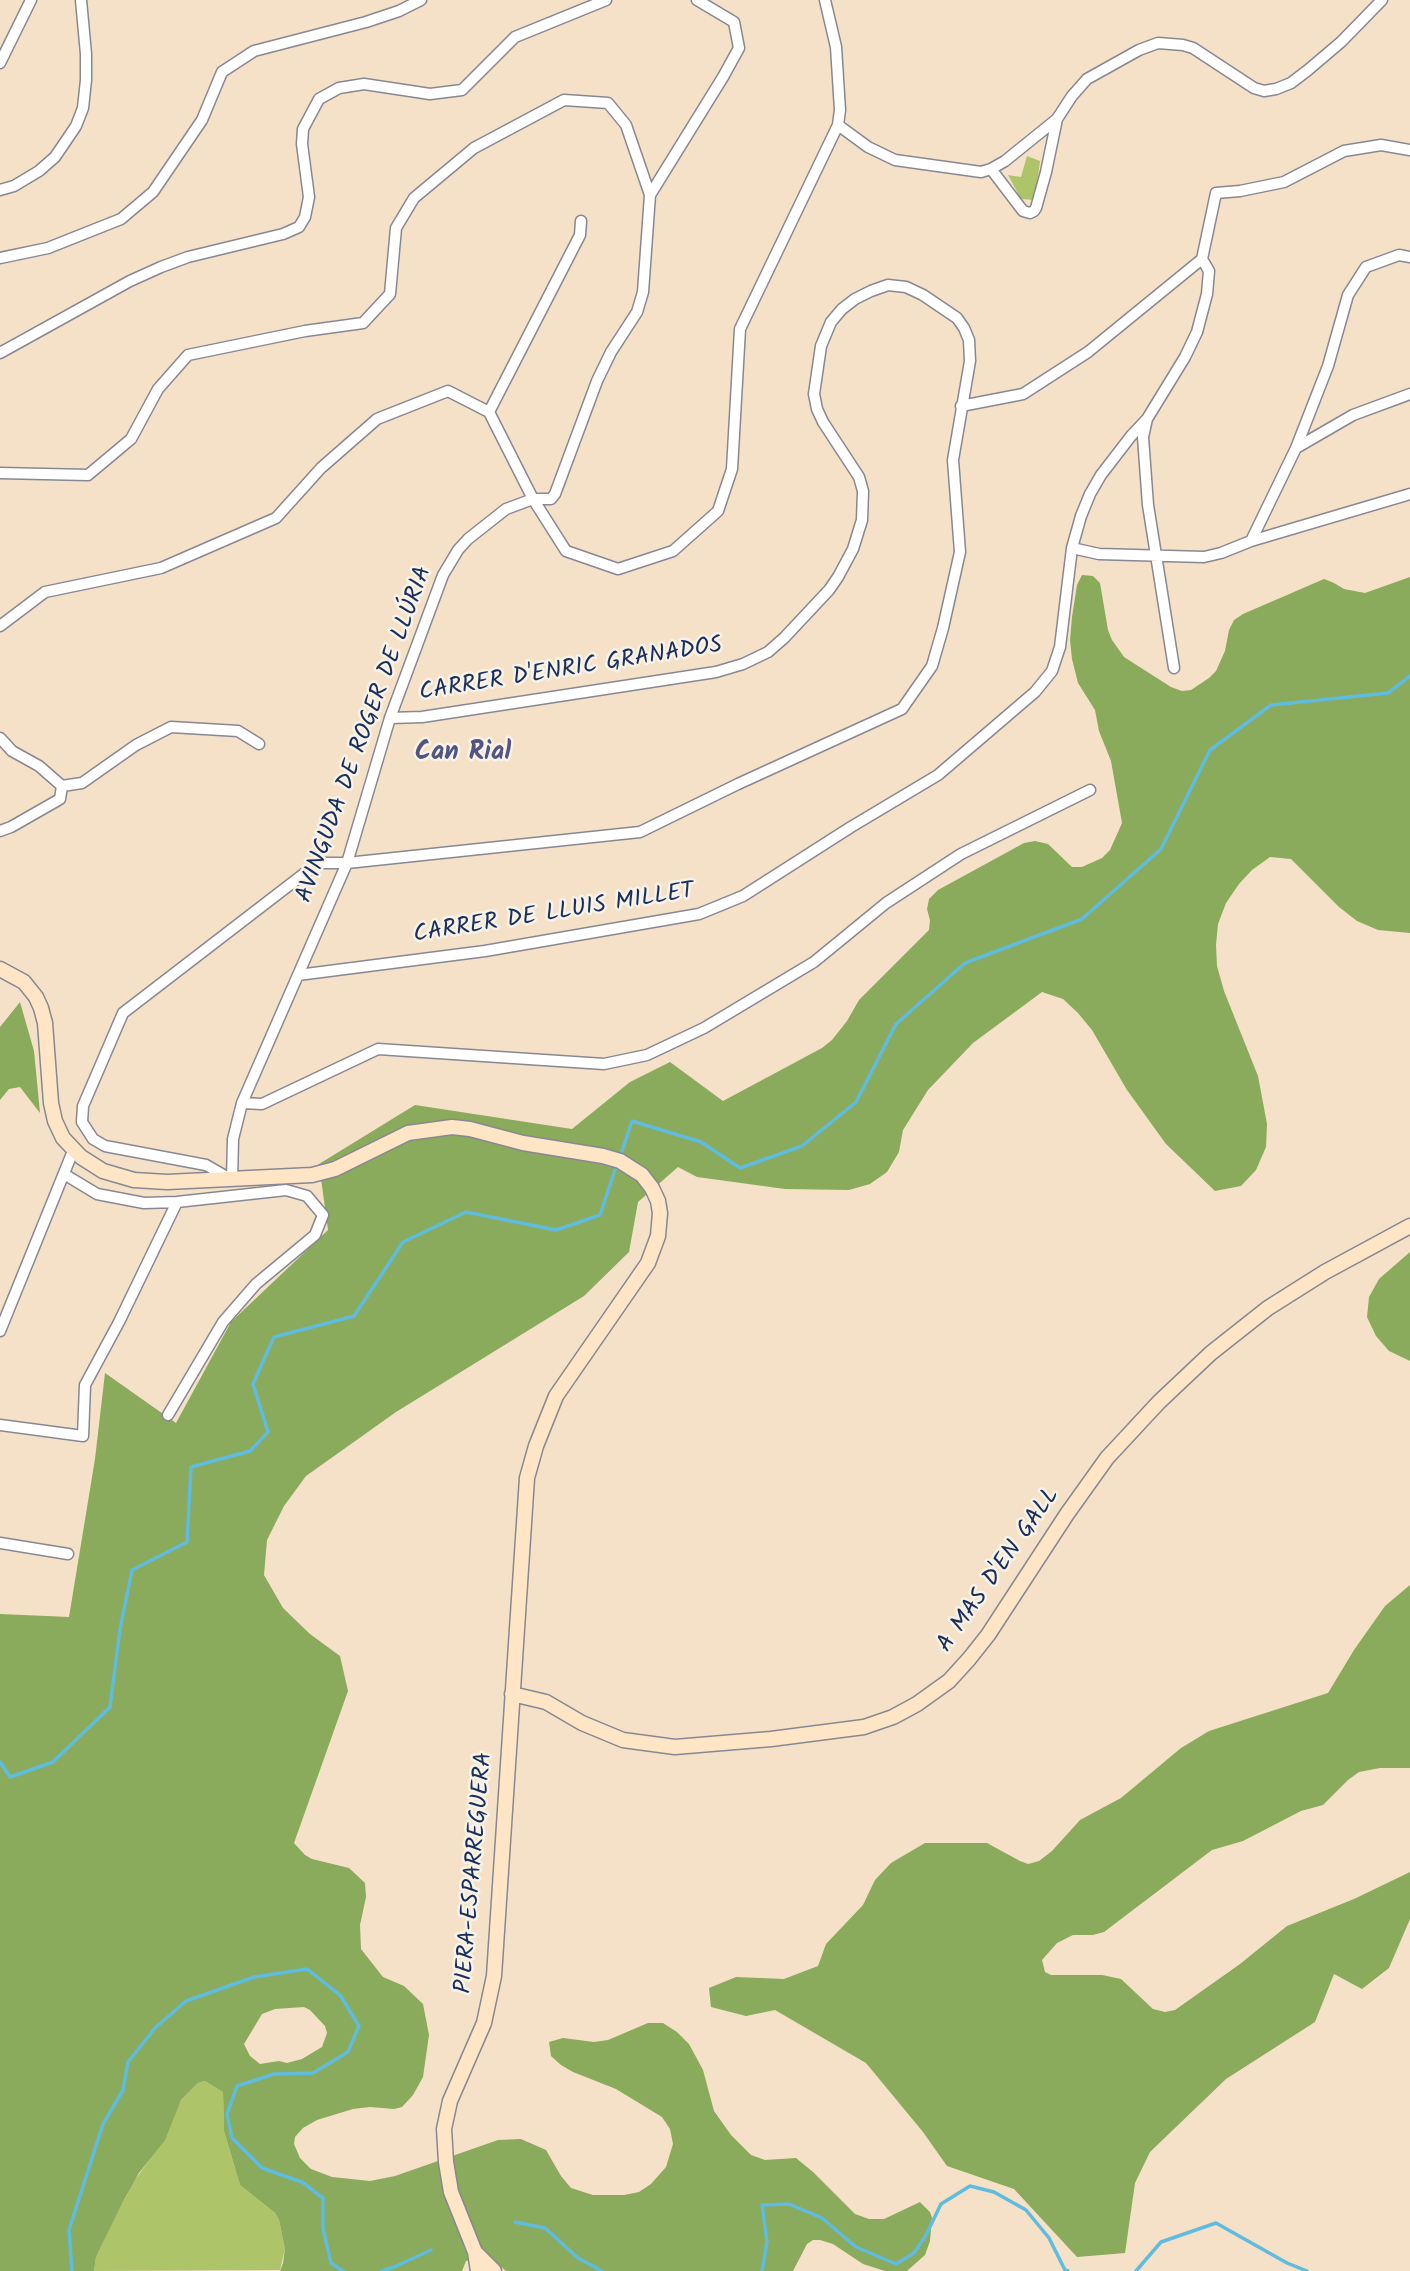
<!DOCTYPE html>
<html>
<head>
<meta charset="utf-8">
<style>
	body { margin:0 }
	canvas { display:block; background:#f4e1c7 }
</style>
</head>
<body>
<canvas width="1410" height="2271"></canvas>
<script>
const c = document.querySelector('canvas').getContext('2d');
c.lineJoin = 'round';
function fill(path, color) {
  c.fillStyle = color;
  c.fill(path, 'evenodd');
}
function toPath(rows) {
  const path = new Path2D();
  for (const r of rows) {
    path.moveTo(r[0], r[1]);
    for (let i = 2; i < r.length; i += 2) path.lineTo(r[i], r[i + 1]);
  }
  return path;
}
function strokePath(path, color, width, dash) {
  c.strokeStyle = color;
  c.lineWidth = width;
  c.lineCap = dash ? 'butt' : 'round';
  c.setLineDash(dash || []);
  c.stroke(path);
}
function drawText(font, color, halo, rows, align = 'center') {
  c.font = font + ' Kalam,sans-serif';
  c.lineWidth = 5;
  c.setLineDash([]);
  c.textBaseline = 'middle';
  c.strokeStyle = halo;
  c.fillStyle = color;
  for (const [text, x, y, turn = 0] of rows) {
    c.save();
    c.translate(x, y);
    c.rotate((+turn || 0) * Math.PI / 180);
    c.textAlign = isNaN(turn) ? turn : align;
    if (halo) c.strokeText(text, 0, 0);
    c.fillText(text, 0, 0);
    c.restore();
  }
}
fill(toPath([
	[1027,156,1040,161,1035,200,1021,199,1008,175,1021,177],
	[205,2081,223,2092,224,2131,240,2185,275,2213,279,2220,285,2249,280,2270,94,2271,96,2257,121,2206,135,2180,155,2152,181,2100,198,2083]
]), '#aec468');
fill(toPath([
	[1082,575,1093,576,1100,583,1108,630,1112,640,1124,657,1171,687,1182,691,1191,690,1209,678,1216,671,1225,651,1229,630,1234,620,1243,614,1324,579,1334,583,1344,589,1365,593,1410,577,1410,933,1378,930,1357,921,1339,907,1291,859,1270,857,1252,870,1239,884,1226,903,1218,924,1216,945,1217,966,1224,991,1258,1076,1267,1124,1266,1147,1256,1170,1241,1186,1215,1191,1166,1144,1127,1090,1092,1030,1078,1013,1063,999,1042,992,973,1043,928,1090,903,1130,899,1152,887,1172,870,1184,849,1190,785,1189,697,1177,678,1167,638,1202,629,1252,584,1296,396,1412,306,1476,284,1506,267,1540,264,1575,283,1608,310,1634,340,1656,348,1691,294,1843,305,1855,312,1859,349,1868,365,1883,366,1897,360,1925,361,1949,383,1977,404,1986,423,2004,429,2035,423,2077,413,2095,402,2107,394,2109,370,2107,353,2109,317,2120,303,2128,295,2137,294,2144,300,2158,311,2169,332,2177,370,2181,395,2176,498,2140,521,2139,546,2150,561,2176,571,2188,593,2195,624,2195,639,2192,651,2184,666,2167,673,2144,670,2129,662,2117,616,2089,573,2072,561,2065,551,2056,549,2042,563,2038,594,2042,608,2040,648,2023,663,2023,677,2032,689,2044,703,2070,714,2111,731,2135,751,2155,765,2160,796,2158,813,2172,855,2214,869,2219,884,2219,920,2202,930,2212,932,2218,930,2241,925,2255,907,2271,885,2271,863,2264,833,2244,820,2240,813,2240,807,2244,793,2271,506,2271,487,2255,466,2261,462,2271,280,2271,283,2263,285,2249,279,2220,275,2213,240,2185,224,2131,223,2092,205,2081,198,2083,181,2100,165,2140,139,2173,124,2200,96,2257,94,2271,0,2271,0,1614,69,1617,95,1459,105,1373,176,1423,231,1322,328,1230,319,1164,415,1105,572,1129,630,1082,670,1062,723,1101,822,1048,832,1040,847,1021,859,1000,929,930,930,920,927,909,929,899,938,890,1024,843,1035,841,1048,844,1072,867,1082,867,1102,858,1110,850,1122,823,1111,761,1099,731,1095,710,1078,683,1072,659,1070,640,1072,617,1077,585],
	[304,2007,310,2010,325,2026,327,2033,322,2047,302,2059,287,2063,279,2061,260,2064,250,2056,244,2044,262,2014,275,2009],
	[20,1002,34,1051,40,1113,20,1087,9,1089,0,1100,0,1027],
	[1410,1252,1410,1361,1389,1351,1376,1336,1367,1317,1369,1297,1379,1279],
	[1410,1585,1410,1768,1380,1768,1359,1772,1348,1780,1323,1805,1301,1811,1243,1841,1212,1850,1104,1932,1093,1935,1073,1935,1057,1943,1042,1960,1045,1972,1051,1975,1102,1975,1121,1979,1153,2009,1165,2012,1175,2010,1240,1964,1287,1926,1354,1899,1410,1872,1410,1919,1389,1968,1362,1989,1334,1974,1315,2022,1226,2079,1150,2152,1135,2183,1125,2253,1077,2257,1014,2189,947,2166,923,2132,866,2063,775,2010,746,2016,711,2007,709,1988,736,1977,784,1979,818,1966,826,1944,863,1905,875,1880,891,1863,925,1843,987,1843,1020,1861,1028,1864,1039,1861,1052,1851,1080,1820,1121,1798,1181,1748,1209,1731,1328,1693,1354,1650,1385,1606]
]), '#8aaa5c');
strokePath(toPath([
	[620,1157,632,1121,701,1142,740,1168,802,1146,856,1102,896,1024,965,963,1082,919,1161,849,1210,750,1271,705,1388,693,1410,676],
	[0,1762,10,1777,53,1762,110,1707,120,1629,132,1570,187,1542,191,1467,250,1451,268,1432,253,1384,274,1337,354,1316,403,1242,466,1212,556,1230,600,1215,617,1164],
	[515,2222,545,2228,578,2258,602,2271],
	[72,2271,69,2230,103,2124,123,2090,128,2062,155,2028,186,2001,254,1977,307,1969,340,1995,359,2026,348,2052,313,2073,274,2074,237,2086,227,2114,232,2138,262,2168,302,2182,323,2198,323,2229,331,2263,343,2271],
	[382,2271,394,2267,431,2250],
	[762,2271,767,2242,762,2205,789,2204,822,2218,856,2247,896,2264,914,2253,926,2235,941,2204,970,2186,994,2192,1026,2210,1049,2238,1065,2270,1068,2271],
	[1136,2271,1161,2242,1216,2223,1287,2263,1307,2271]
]), '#60bcde', 3.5);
const street = toPath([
	[825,0,836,47,840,110,838,125,868,147,895,160,981,172,991,169,1005,161,1057,119,1072,96,1087,79,1139,50,1158,43,1183,45,1193,48,1254,88,1264,91,1276,89,1291,83,1308,70,1341,42,1382,0],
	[0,63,31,0],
	[991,169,1023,211,1030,213,1034,211,1036,208,1046,172,1057,119],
	[0,190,14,186,39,171,55,157,76,126,83,108,86,80,86,54,81,0],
	[650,195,723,77,739,48,734,22,697,0],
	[0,258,48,248,121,219,153,192,202,120,222,72,254,51,366,22,399,11,421,0],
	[0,353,130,281,161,267,188,257,283,234,299,227,305,217,309,197,302,144,303,129,319,99,339,88,364,84,430,94,462,90,515,37,606,0],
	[961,406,1023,394,1088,352,1202,259,1216,193,1240,191,1284,182,1344,151,1381,145,1410,150],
	[489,412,580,235,581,221],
	[1296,448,1353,415,1410,394],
	[0,473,88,475,131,439,158,389,188,355,305,331,363,323,390,294,396,228,414,198,474,148,564,100,608,103,626,125,650,195,643,292,637,312,611,352,597,381,555,494,551,499,533,499,506,509,468,539,458,550,443,575,390,718,347,863,242,1103,233,1139,232,1180],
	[1251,541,1296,448,1328,366,1348,295,1366,267,1399,255,1410,257],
	[1072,548,1099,554,1204,557,1221,553,1251,541,1410,494],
	[0,626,45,592,161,568,276,518,321,468,377,419,448,391,489,412,533,499,566,551,618,569,673,551,718,511,732,469,740,329,838,125],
	[1174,668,1148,505,1143,437,1147,419,1185,357,1197,332,1207,294,1209,271,1202,259],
	[0,738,12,751,39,766,62,786,60,799,11,827,0,831],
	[62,786,82,783,136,745,171,727,238,731,259,744],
	[298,975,485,951,699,914,743,896,851,827,938,775,1035,692,1052,671,1060,647,1072,548,1081,516,1090,494,1101,475,1131,436,1147,419],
	[242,1103,262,1104,378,1049,604,1064,647,1055,704,1028,814,962,886,903,961,854,1090,790],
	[64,1174,97,1194,144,1203,177,1202,286,1190,307,1196,323,1215,315,1235,256,1284,223,1322,168,1415],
	[232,1180,206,1165,105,1146,93,1139,82,1122,83,1106,123,1013,318,863,347,863,640,832,738,784,902,709,932,666,943,628,960,552,953,460,970,361,969,340,964,328,957,318,923,295,906,287,888,285,871,291,855,299,842,309,831,322,821,346,814,394,817,409,823,422,859,477,863,491,862,520,853,549,838,577,829,590,784,638,768,652,743,664,716,672,422,717,390,718],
	[0,1331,73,1151],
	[0,1425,83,1436,85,1385,119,1322,177,1202],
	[0,1543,68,1554]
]);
const secondary = toPath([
	[0,969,24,982,36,997,41,1008,45,1023,51,1103,55,1121,63,1138,81,1157,103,1171,134,1180,167,1182,312,1175,335,1169,408,1133,452,1127,470,1129,523,1143,603,1156,620,1161,642,1175,652,1188,658,1201,660,1213,658,1236,648,1263,556,1396,536,1446,527,1478,494,1976,484,2023,450,2101,444,2129,446,2162,451,2192,475,2252,478,2271],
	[512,1694,546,1702,582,1723,623,1740,675,1747,771,1739,864,1727,893,1717,917,1704,949,1681,969,1659,988,1635,1067,1514,1107,1458,1159,1402,1211,1353,1268,1308,1325,1272,1410,1226],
	[475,2252,494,2271]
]);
strokePath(street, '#888892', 13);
strokePath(secondary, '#888892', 17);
strokePath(street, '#fff', 10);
strokePath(secondary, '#fee5c5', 14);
drawText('24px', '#1b2f5e', '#f7f3e8', [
	["CARRER D'ENRIC GRANADOS",571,671,-9],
	["AVINGUDA DE ROGER DE LLÚRIA",366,735,-70],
	["CARRER DE LLUIS MILLET",554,915,-9],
	["A MAS D'EN GALL",1000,1571,-55],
	["PIERA-ESPARREGUERA",476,1873,-85]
]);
drawText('bold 26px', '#545484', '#f7f3e8', [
	["Can Rial",463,755]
]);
</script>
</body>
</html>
